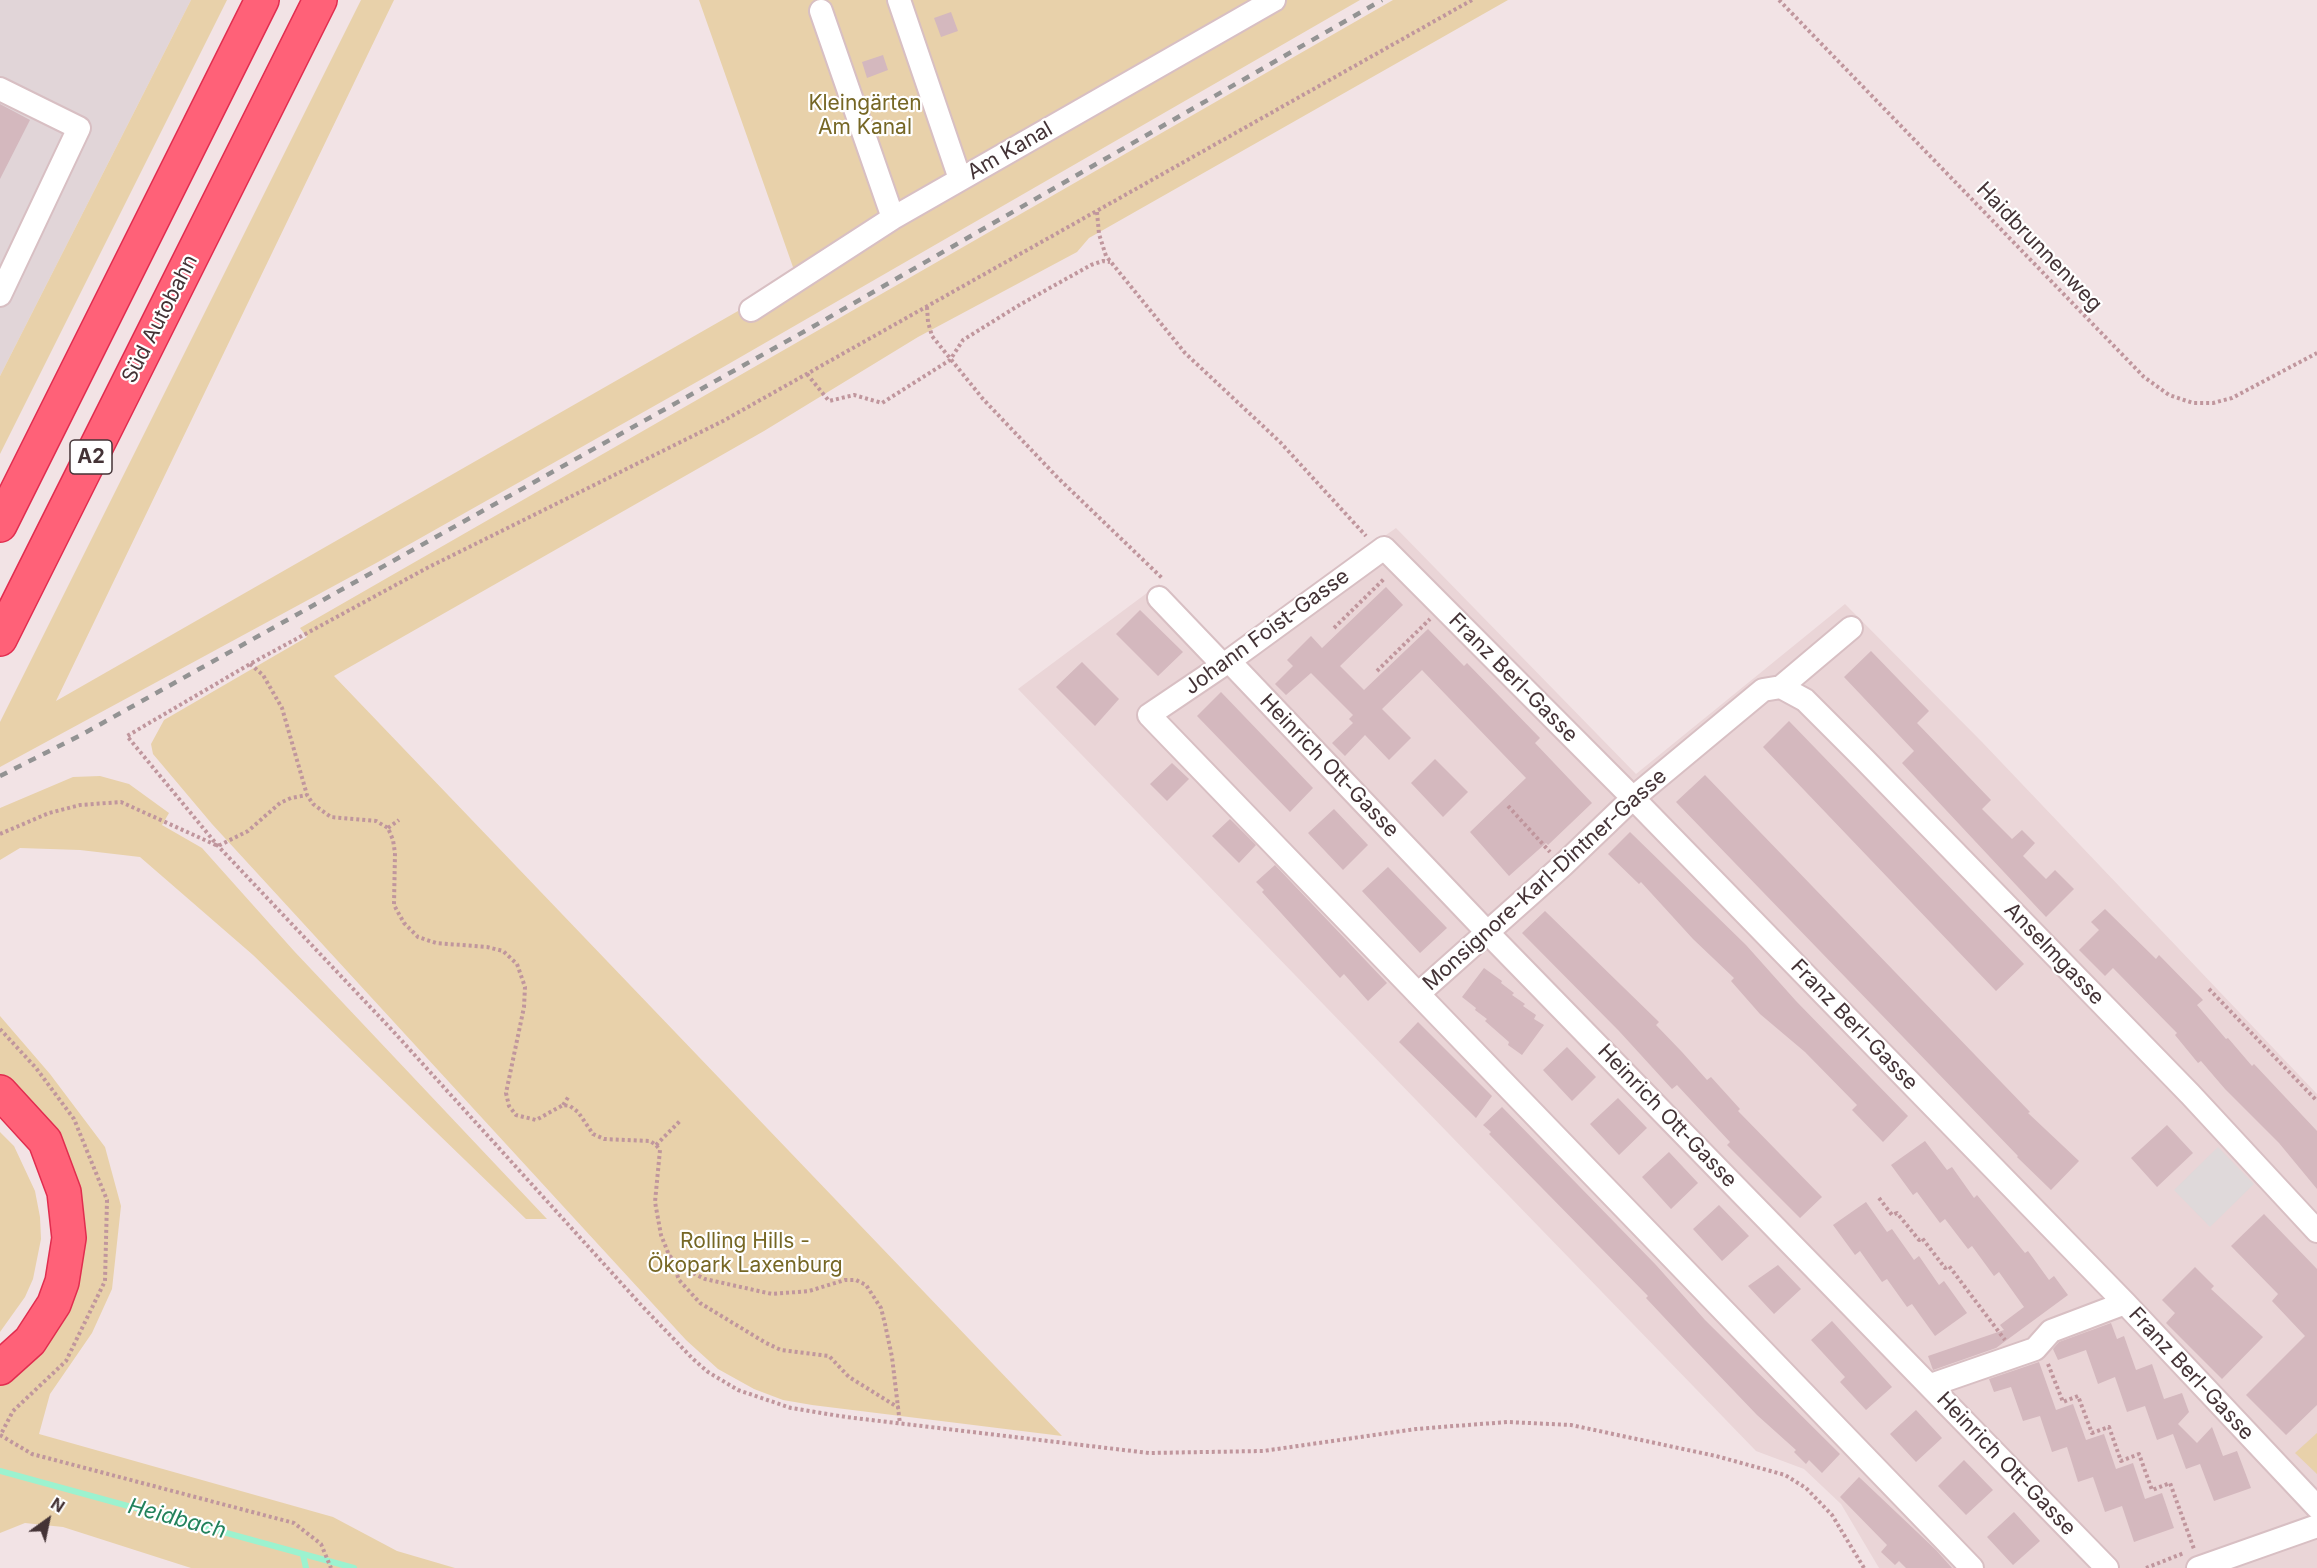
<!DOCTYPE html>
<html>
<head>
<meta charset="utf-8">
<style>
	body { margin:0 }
	#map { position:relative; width:2317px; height:1568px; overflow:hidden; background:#f2e3e5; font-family:Inter,sans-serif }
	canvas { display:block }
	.north { position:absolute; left:18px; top:1490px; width:60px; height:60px; -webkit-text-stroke:4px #fff; paint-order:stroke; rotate:33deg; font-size:16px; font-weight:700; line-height:24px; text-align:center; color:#443336 }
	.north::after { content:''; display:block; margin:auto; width:21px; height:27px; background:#443336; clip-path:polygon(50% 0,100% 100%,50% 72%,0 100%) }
</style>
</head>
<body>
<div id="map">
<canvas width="2317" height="1568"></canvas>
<div class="north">N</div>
</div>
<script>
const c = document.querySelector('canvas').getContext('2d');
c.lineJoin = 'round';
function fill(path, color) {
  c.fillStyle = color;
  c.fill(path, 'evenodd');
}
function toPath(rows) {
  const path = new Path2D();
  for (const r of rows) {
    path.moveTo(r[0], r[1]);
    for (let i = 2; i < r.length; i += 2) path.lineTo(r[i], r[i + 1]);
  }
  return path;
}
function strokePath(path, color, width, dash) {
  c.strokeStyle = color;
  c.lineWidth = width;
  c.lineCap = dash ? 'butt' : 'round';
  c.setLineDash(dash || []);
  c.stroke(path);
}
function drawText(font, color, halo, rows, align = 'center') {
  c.font = font + ' Inter,sans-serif';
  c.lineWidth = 4.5;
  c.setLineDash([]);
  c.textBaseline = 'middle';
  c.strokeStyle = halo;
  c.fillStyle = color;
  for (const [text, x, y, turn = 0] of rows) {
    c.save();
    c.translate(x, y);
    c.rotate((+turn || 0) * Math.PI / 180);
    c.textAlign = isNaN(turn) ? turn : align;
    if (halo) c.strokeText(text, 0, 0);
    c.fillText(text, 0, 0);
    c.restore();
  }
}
fill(toPath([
	[1396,528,1636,774,1845,604,1982,742,2317,1094,2317,1568,1879,1568,1841,1504,1804,1469,1756,1451,1018,689,1159,584,1225,649]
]), '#ead5d7');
fill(toPath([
	[0,0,191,0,0,376]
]), '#e1d5d8');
fill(toPath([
	[191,0,227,0,0,454,0,376],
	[361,0,394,0,56,701,738,311,751,316,800,287,699,0,1360,0,725,366,378,562,0,767,0,722],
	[1393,0,1508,0,1089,238,1077,252,918,337,764,431,334,676,1062,1436,812,1405,783,1400,754,1389,718,1369,686,1340,212,824,153,754,151,744,164,720,307,637,300,628],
	[100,776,129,784,169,813,162,825,202,848,294,951,547,1219,526,1219,253,955,140,857,80,850,20,848,0,860,0,808,73,777],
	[0,1016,50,1074,105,1147,121,1206,112,1289,92,1333,50,1394,39,1434,333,1517,397,1551,455,1568,191,1568,63,1527,25,1523,0,1533,0,1383,79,1237,0,1078],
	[0,1132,14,1146,35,1191,40,1217,41,1239,33,1279,25,1297,0,1332],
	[2317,1433,2317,1474,2295,1453]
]), '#e8d1aa');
fill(toPath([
	[2218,1147,2254,1184,2210,1227,2174,1190]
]), '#dfd9da');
strokePath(toPath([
	[0,1471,354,1568],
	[303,1555,306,1568]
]), '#9cf2cf', 6);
fill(toPath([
	[951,12,958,31,941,37,934,18],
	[883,55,888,70,867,78,862,62],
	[0,104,30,120,0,179],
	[1386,587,1403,605,1340,666,1364,690,1428,629,1464,666,1467,663,1540,738,1535,743,1592,803,1548,845,1546,843,1509,876,1470,832,1526,778,1422,670,1382,709,1411,738,1389,760,1365,735,1345,756,1332,743,1353,723,1349,719,1353,715,1311,673,1286,695,1275,684,1293,666,1287,660,1311,636,1322,648],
	[1140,610,1183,652,1158,676,1116,634],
	[1871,651,1929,711,1917,723,1991,800,1982,809,2012,839,2022,830,2035,843,2023,856,2046,879,2055,870,2074,889,2046,917,1902,763,1914,751,1844,677],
	[1082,662,1119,699,1095,726,1056,687],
	[1221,692,1313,788,1290,812,1197,716],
	[1789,721,2024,964,1996,991,1763,747],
	[1435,759,1468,792,1443,817,1411,783],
	[1172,763,1189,779,1167,801,1150,784],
	[1705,775,2030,1112,2028,1113,2079,1161,2051,1190,2017,1157,2018,1156,1676,802],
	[1334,809,1368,845,1343,870,1308,833],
	[1230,819,1256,845,1239,863,1212,836],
	[1630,832,1746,945,1796,1001,1908,1116,1883,1142,1852,1110,1857,1105,1805,1052,1760,1014,1731,981,1734,978,1693,939,1641,882,1639,884,1608,854],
	[1275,865,1387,983,1368,1001,1344,974,1340,978,1262,892,1264,890,1256,882],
	[1388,867,1447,928,1420,953,1362,891],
	[2105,909,2156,959,2159,955,2203,1000,2197,1005,2226,1039,2228,1038,2252,1066,2254,1064,2317,1131,2317,1189,2279,1143,2225,1089,2201,1061,2198,1063,2175,1035,2177,1033,2113,968,2105,976,2079,950,2099,930,2091,922],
	[1545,911,1659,1022,1656,1025,1682,1052,1707,1080,1711,1077,1740,1109,1738,1111,1822,1197,1800,1218,1727,1145,1730,1142,1677,1085,1672,1089,1619,1031,1522,933],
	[1484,968,1502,981,1501,983,1514,993,1512,995,1525,1004,1523,1006,1536,1015,1534,1019,1544,1025,1522,1055,1508,1045,1509,1042,1485,1021,1487,1019,1475,1010,1476,1008,1462,997],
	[1418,1022,1492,1096,1476,1118,1399,1042],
	[1567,1047,1596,1077,1572,1101,1543,1070],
	[1618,1098,1647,1128,1619,1155,1590,1124],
	[1502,1107,1656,1265,1705,1320,1840,1454,1822,1473,1809,1460,1806,1464,1794,1452,1796,1450,1757,1415,1690,1345,1646,1298,1648,1296,1489,1134,1491,1132,1483,1125],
	[2167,1125,2193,1153,2157,1187,2131,1158],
	[1925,1141,1947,1170,1952,1167,1974,1198,1977,1195,2025,1253,2028,1251,2049,1280,2054,1276,2068,1295,1996,1348,1933,1370,1928,1356,2004,1330,2000,1325,2024,1307,1999,1272,1994,1276,1972,1246,1968,1249,1945,1219,1940,1223,1917,1192,1913,1195,1891,1165],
	[1669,1152,1698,1183,1671,1209,1642,1177],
	[1866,1202,1887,1232,1892,1229,1914,1260,1919,1256,1939,1285,1944,1281,1967,1313,1935,1336,1912,1304,1907,1307,1887,1279,1882,1282,1860,1251,1855,1255,1833,1225],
	[1719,1205,1749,1236,1722,1261,1693,1229],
	[2264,1214,2317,1269,2317,1405,2286,1435,2246,1395,2305,1336,2272,1301,2278,1294,2231,1246],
	[1778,1265,1801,1289,1774,1314,1748,1286],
	[2195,1267,2214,1286,2211,1289,2263,1337,2222,1379,2166,1323,2175,1313,2162,1300],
	[1832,1321,1892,1387,1866,1410,1840,1382,1845,1377,1811,1340],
	[2111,1323,2117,1339,2124,1336,2136,1370,2152,1364,2164,1399,2182,1393,2189,1412,2178,1424,2197,1443,2212,1427,2223,1456,2237,1451,2251,1488,2214,1501,2200,1464,2186,1469,2173,1434,2157,1440,2145,1406,2127,1412,2115,1377,2098,1384,2086,1350,2058,1360,2053,1349,2059,1342],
	[2039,1362,2056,1410,2073,1404,2086,1440,2104,1434,2116,1469,2133,1463,2145,1499,2162,1493,2174,1528,2134,1542,2122,1506,2105,1512,2093,1477,2078,1482,2067,1447,2052,1452,2040,1416,2023,1421,2011,1387,1994,1392,1989,1379],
	[1916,1410,1942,1438,1916,1462,1890,1434],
	[1964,1460,1993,1490,1966,1515,1938,1486],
	[1859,1477,1936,1550,1952,1568,1906,1568,1899,1561,1895,1565,1881,1552,1887,1545,1840,1497],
	[2014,1512,2040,1541,2013,1565,1987,1537]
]), '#d4b8be');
const minor = toPath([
	[899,0,960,179],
	[821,11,893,218],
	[0,89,79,128,0,295],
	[751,310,893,218,1274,0],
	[1159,598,1223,665],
	[1229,661,1487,932,2107,1568],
	[1781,687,1805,700,1864,759,2190,1094,2317,1231],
	[1418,994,1562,866,1633,798,1763,690,1781,687,1851,628],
	[1931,1385,2035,1349,2051,1331,2125,1303],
	[1972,1568,1149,715,1229,661,1384,548,1633,798,2125,1303,2317,1507],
	[2198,1568,2317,1526]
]);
const highway = toPath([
	[0,525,262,0],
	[0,639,320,0],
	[0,1092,45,1141,64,1192,69,1238,62,1282,54,1304,30,1341,0,1368]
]);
strokePath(minor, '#d8bfc3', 26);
strokePath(highway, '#e12d4f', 36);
strokePath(toPath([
	[1472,0,723,421,427,568,250,664,127,736,218,846,392,1030,642,1306,693,1359,708,1372,738,1390,791,1408,846,1417,1149,1453,1263,1451,1416,1429,1467,1425,1508,1422,1571,1425,1716,1456,1785,1475,1806,1488,1832,1515,1864,1568],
	[1779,0,2144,377,2169,395,2193,403,2213,403,2232,398,2317,353],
	[1097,212,1099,234,1106,256,1185,353,1280,442,1366,536],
	[927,307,928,322,932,336,983,399,1058,478,1162,578],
	[807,374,829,401,854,395,882,403,950,360,963,340,1021,304,1091,265,1103,261,1110,262],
	[1334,628,1385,578],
	[250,664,263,675,282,708,307,795,313,804,331,817,376,821,388,828,393,840,395,853,394,905,404,923,418,937,436,943,487,947,503,951,517,964,525,987,524,1007,506,1093,509,1106,516,1115,536,1120,563,1105,570,1106,578,1112,593,1134,604,1139,650,1141,656,1145,660,1150,655,1202,661,1235,669,1255,680,1267,705,1279,772,1294,809,1291,845,1280,856,1280,866,1285,881,1308,885,1324,892,1357,900,1424],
	[1377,671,1430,619],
	[1508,806,1550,852],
	[388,828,399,820],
	[0,834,49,813,80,805,121,802,218,846,248,831,280,803,291,798,307,795],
	[2209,989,2317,1101],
	[0,1029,36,1068,74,1119,107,1200,105,1281,66,1361,13,1411,0,1436],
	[563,1105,569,1096],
	[656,1145,681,1120],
	[1879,1198,1892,1215,1897,1213,1919,1240,1922,1238,1945,1268,1949,1266,2005,1340],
	[671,1258,679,1280,700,1303,766,1343,781,1350,829,1356,849,1377,899,1408],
	[2048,1364,2063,1402,2078,1396,2092,1433,2109,1427,2121,1461,2139,1454,2152,1490,2170,1483,2194,1549],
	[0,1435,32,1454,294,1523,321,1544,331,1568],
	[2146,1568,2184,1553]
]), '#c0969d', 4, [3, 3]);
strokePath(minor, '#fff', 22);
strokePath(highway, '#ff6178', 33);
strokePath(toPath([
	[0,776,81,735,814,326,1382,0]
]), '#939393', 4.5, [8, 8]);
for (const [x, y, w] of [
	[91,457,42]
]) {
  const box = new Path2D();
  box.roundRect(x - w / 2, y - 17, w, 34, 4.5);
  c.fillStyle = '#fff';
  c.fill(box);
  strokePath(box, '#443336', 1.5);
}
drawText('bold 20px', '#443336', null, [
	["A2",91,457]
]);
drawText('21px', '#766725', '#fff', [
	["Kleingärten",865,104],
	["Am Kanal",865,128],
	["Rolling Hills -",745,1242],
	["Ökopark Laxenburg",745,1266]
]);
drawText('21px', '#443336', '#fff', [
	["Am Kanal",1010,151,-30],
	["Haidbrunnenweg",2039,247,46],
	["Süd Autobahn",160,319,-63],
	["Johann Foist-Gasse",1267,632,-36],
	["Franz Berl-Gasse",1513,678,45],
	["Heinrich Ott-Gasse",1329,766,46],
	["Monsignore-Karl-Dintner-Gasse",1545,880,-42],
	["Anselmgasse",2054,954,46],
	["Franz Berl-Gasse",1854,1025,46],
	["Heinrich Ott-Gasse",1667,1116,46],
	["Franz Berl-Gasse",2191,1374,47],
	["Heinrich Ott-Gasse",2006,1464,46]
]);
drawText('italic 22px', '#22825c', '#fff', [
	["Heidbach",177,1519,15]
]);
</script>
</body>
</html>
